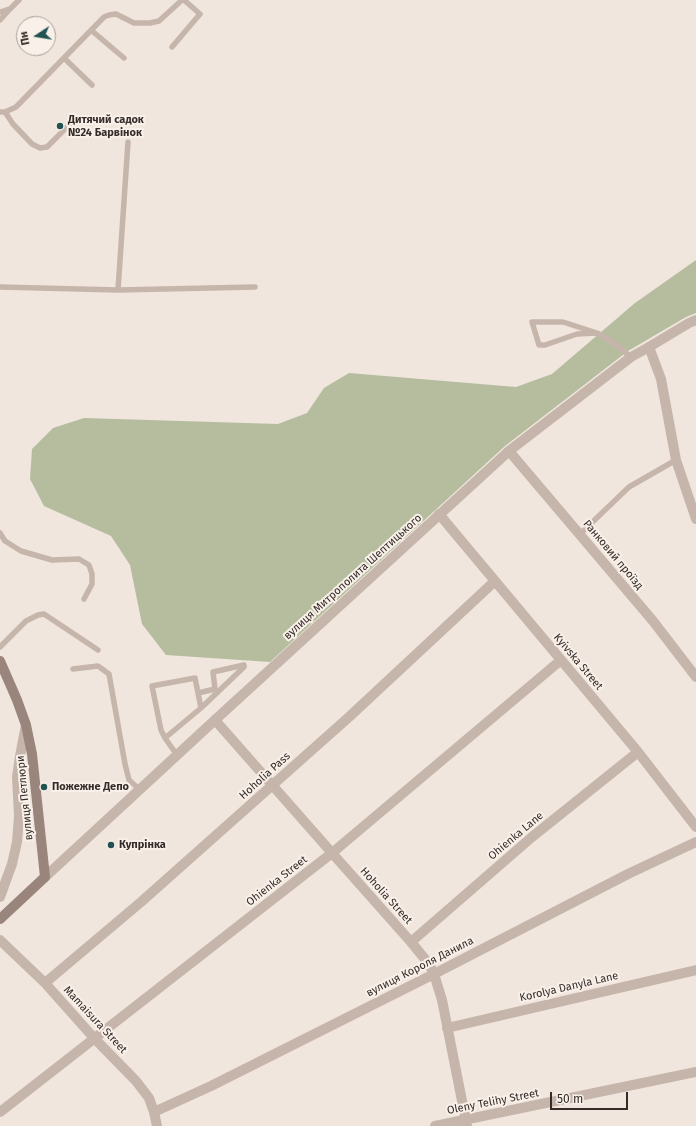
<!DOCTYPE html>
<html>
<head>
<meta charset="utf-8">
<style>
	body { margin:0 }
	#map { position:relative; width:696px; height:1126px; overflow:hidden; background:#f0e6dd; font-family:"Fira Sans",sans-serif }
	canvas { display:block }
	.north { position:absolute; left:16px; top:16px; width:40px; height:40px; box-sizing:border-box; background:#f8f0e9; border:1px solid #aaa29c; border-radius:50%; rotate:258deg; font-size:11px; font-weight:700; line-height:16px; text-align:center; color:#352c29 }
	.north::after { content:''; display:block; margin:auto; width:14px; height:18px; background:#225252; clip-path:polygon(50% 0,100% 100%,50% 72%,0 100%) }
	.scale { position:absolute; left:550px; top:1092px; width:78px; height:18px; box-sizing:border-box; border:2px solid #352c29; border-top:0; padding-left:5px; font-size:12px; line-height:14px; white-space:nowrap; color:#352c29; -webkit-text-stroke:3px #f8f0e9; paint-order:stroke }
</style>
</head>
<body>
<div id="map">
<canvas width="696" height="1126"></canvas>
<div class="north">Пн</div>
<div class="scale">50 m</div>
</div>
<script>
const c = document.querySelector('canvas').getContext('2d');
c.lineJoin = 'round';
function fill(path, color) {
  c.fillStyle = color;
  c.fill(path, 'evenodd');
}
function toPath(rows) {
  const path = new Path2D();
  for (const r of rows) {
    path.moveTo(r[0], r[1]);
    for (let i = 2; i < r.length; i += 2) path.lineTo(r[i], r[i + 1]);
  }
  return path;
}
function strokePath(path, color, width, dash) {
  c.strokeStyle = color;
  c.lineWidth = width;
  c.lineCap = dash ? 'butt' : 'round';
  c.setLineDash(dash || []);
  c.stroke(path);
}
function drawText(font, color, halo, rows, align = 'center') {
  c.font = font + ' "Fira Sans",sans-serif';
  c.lineWidth = 4;
  c.setLineDash([]);
  c.textBaseline = 'middle';
  c.strokeStyle = halo;
  c.fillStyle = color;
  for (const [text, x, y, turn = 0] of rows) {
    c.save();
    c.translate(x, y);
    c.rotate((+turn || 0) * Math.PI / 180);
    c.textAlign = isNaN(turn) ? turn : align;
    if (halo) c.strokeText(text, 0, 0);
    c.fillText(text, 0, 0);
    c.restore();
  }
}
fill(toPath([
	[696,260,696,313,686,317,628,351,505,446,270,662,166,655,142,624,130,565,111,536,44,506,30,479,32,449,53,428,84,418,278,424,307,413,324,388,349,373,516,387,552,374,635,303]
]), '#b5bd9e');
strokePath(toPath([
	[0,12,10,9,19,0],
	[0,20,10,9],
	[91,30,124,58],
	[172,47,200,14,184,0],
	[64,58,92,85],
	[0,112,5,112,16,107,104,17,109,15,116,14,134,23,150,23,159,21,182,0],
	[5,112,13,124,32,144,40,148,47,147,75,119],
	[0,287,118,290,255,287],
	[118,290,128,142],
	[597,333,563,322,532,322,539,345,545,345,577,334,597,333,611,341,631,357],
	[0,533,5,541,21,551,52,560,79,559,89,565,92,574,92,584,84,599],
	[580,534,629,487,676,460],
	[0,647,26,621,38,615,44,614,98,650],
	[73,669,98,666,109,674,125,764,129,780,139,789],
	[198,693,215,689,213,672,244,665,244,667,201,708],
	[165,738,201,708,195,678,152,686,161,730,165,738,177,755]
]), '#c6b5aa', 5.5);
strokePath(toPath([
	[649,347,661,379,676,460,696,519],
	[509,451,653,621,696,677],
	[439,514,638,752,696,827],
	[215,720,332,853,411,942,429,964,434,974,442,1000,467,1126],
	[0,897,12,864,17,842,19,816,17,777,20,756,26,725],
	[0,940,45,983,94,1038,136,1081,149,1098,154,1112,157,1126],
	[411,942,532,837,638,752],
	[45,983,141,902,349,717,495,581],
	[447,1028,696,970],
	[0,1112,332,853,561,660],
	[154,1112,211,1086,434,974,628,874,696,842],
	[435,1126,696,1072]
]), '#c6b5aa', 10);
strokePath(toPath([
	[45,877,215,720,509,451,631,357,649,347,689,323,696,320]
]), '#c6b5aa', 10);
strokePath(toPath([
	[0,661,17,700,26,725,32,754,45,877,0,919]
]), '#9a857c', 10);
for (const [x, y, r, color] of [
	[60,126,4,"#225252"],
	[44,787,4,"#225252"],
	[111,845,4,"#225252"]
]) {
  const dot = new Path2D();
  dot.arc(x, y, r, 0, 2 * Math.PI);
  c.fillStyle = color;
  c.fill(dot);
  strokePath(dot, '#f8f0e9', 1.5);
}
drawText('bold 11px', '#352c29', '#f8f0e9', [
	["Дитячий садок",68,120],
	["№24 Барвінок",68,133],
	["Пожежне Депо",52,787],
	["Купрінка",119,845]
], 'left');
drawText('11px', '#352c29', '#f8f0e9', [
	["Ранковий проїзд",613,555,50],
	["вулиця Митрополита Шептицького",353,577,-42],
	["Kyivska Street",578,662,50],
	["Hoholia Pass",265,776,-42],
	["вулиця Петлюри",25,798,-96],
	["Ohienka Lane",516,836,-40],
	["Ohienka Street",277,881,-38],
	["Hoholia Street",386,896,48],
	["вулиця Короля Данила",420,967,-27],
	["Korolya Danyla Lane",569,987,-13],
	["Mamaisura Street",95,1020,47],
	["Oleny Telihy Street",493,1102,-11]
]);
</script>
</body>
</html>
